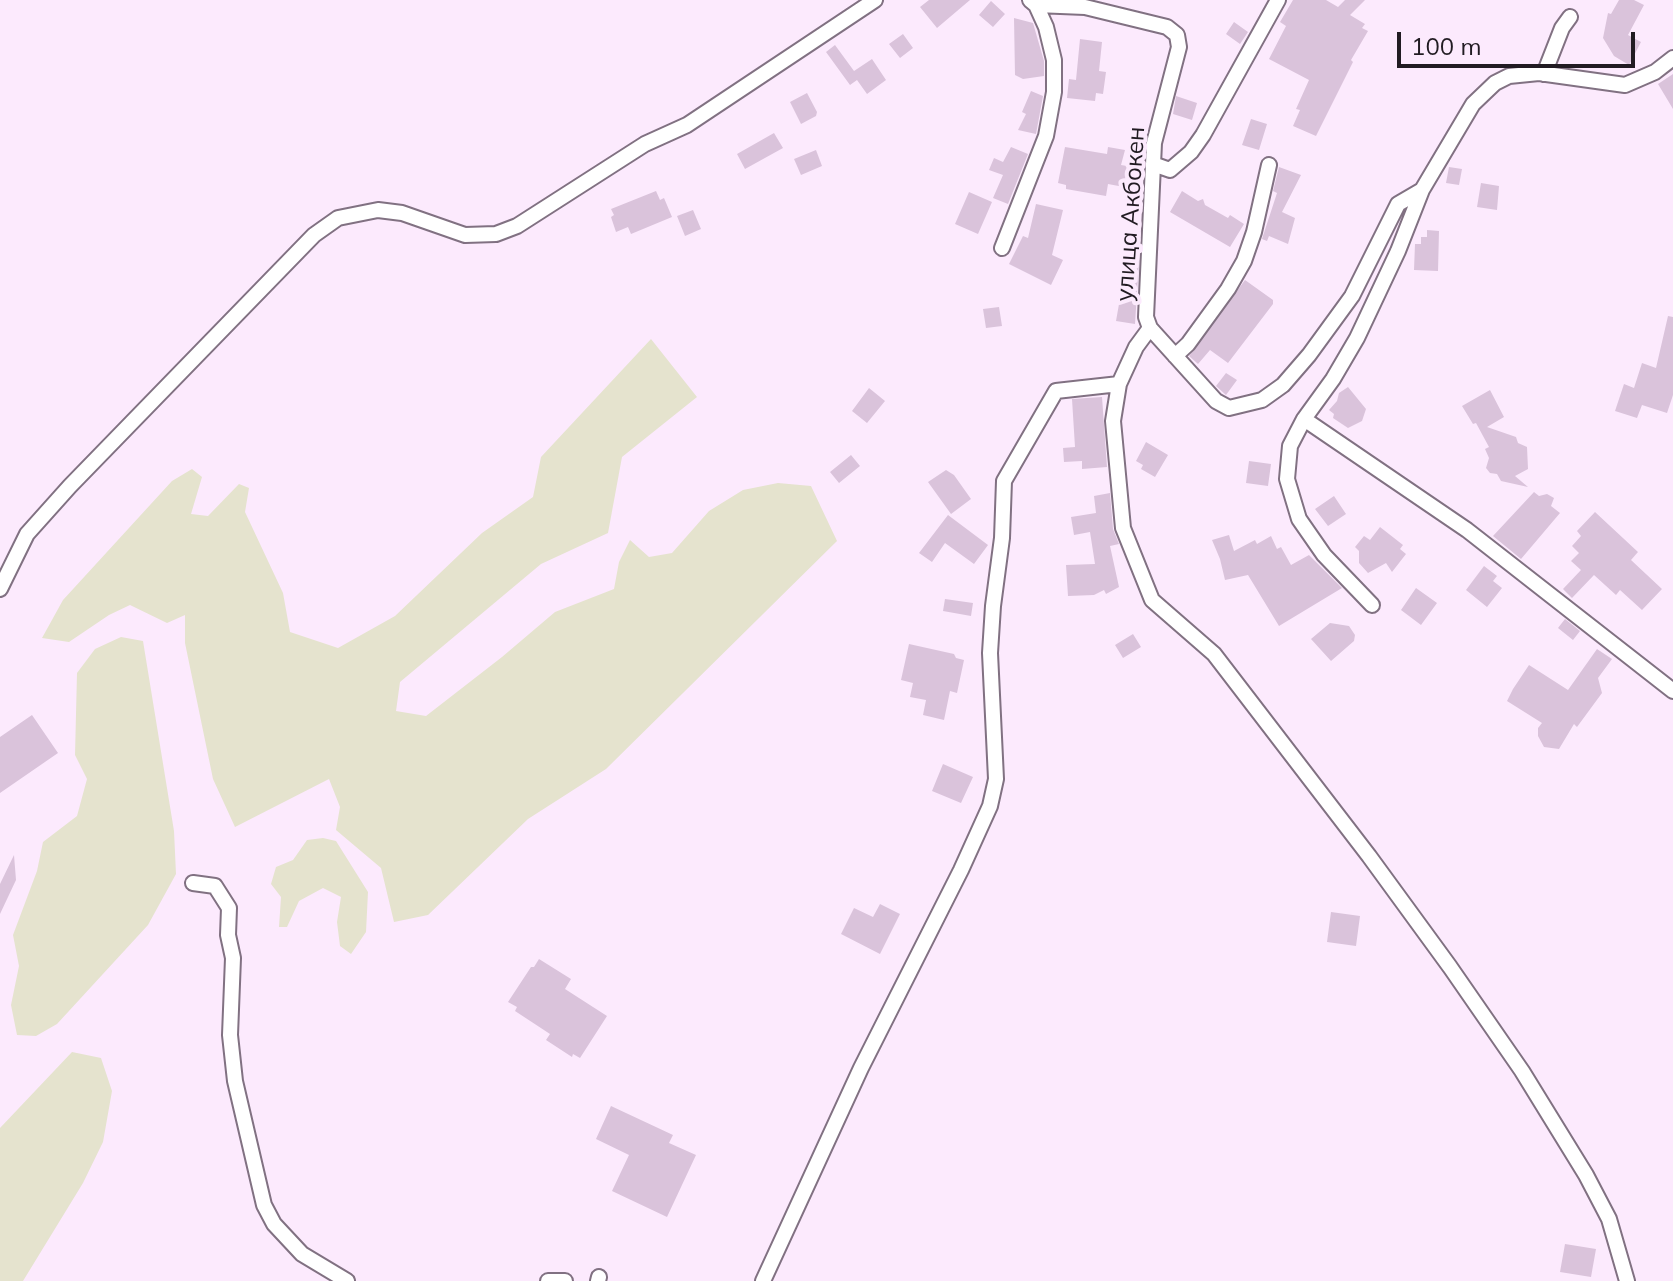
<!DOCTYPE html>
<html>
<head>
<meta charset="utf-8">
<style>
	body { margin:0 }
	#map { position:relative; width:1673px; height:1281px; overflow:hidden; background:#fceafd; font-family:Mulish,sans-serif }
	canvas { display:block }
	.scale { position:absolute; left:1397px; top:32px; width:238px; height:36px; box-sizing:border-box; border:4px solid #211b22; border-top:0; padding-left:10px; font-size:24px; line-height:28px; white-space:nowrap; color:#211b22; -webkit-text-stroke:6px #fceafd; paint-order:stroke }
</style>
</head>
<body>
<div id="map">
<canvas width="1673" height="1281"></canvas>
<div class="scale">100 m</div>
</div>
<script>
const c = document.querySelector('canvas').getContext('2d');
c.lineJoin = 'round';
function fill(path, color) {
  c.fillStyle = color;
  c.fill(path, 'evenodd');
}
function toPath(rows) {
  const path = new Path2D();
  for (const r of rows) {
    path.moveTo(r[0], r[1]);
    for (let i = 2; i < r.length; i += 2) path.lineTo(r[i], r[i + 1]);
  }
  return path;
}
function strokePath(path, color, width, dash) {
  c.strokeStyle = color;
  c.lineWidth = width;
  c.lineCap = dash ? 'butt' : 'round';
  c.setLineDash(dash || []);
  c.stroke(path);
}
function drawText(font, color, halo, rows, align = 'center') {
  c.font = font + ' Mulish,sans-serif';
  c.lineWidth = 8;
  c.setLineDash([]);
  c.textBaseline = 'middle';
  c.strokeStyle = halo;
  c.fillStyle = color;
  for (const [text, x, y, turn = 0] of rows) {
    c.save();
    c.translate(x, y);
    c.rotate((+turn || 0) * Math.PI / 180);
    c.textAlign = isNaN(turn) ? turn : align;
    if (halo) c.strokeText(text, 0, 0);
    c.fillText(text, 0, 0);
    c.restore();
  }
}
fill(toPath([
	[651,339,697,397,622,457,608,533,541,564,400,682,396,711,426,716,502,657,555,612,614,589,619,562,630,540,649,557,672,553,709,511,743,490,778,483,811,486,837,541,606,769,528,819,428,915,394,922,381,868,336,830,340,807,329,779,235,827,213,779,185,643,185,615,167,623,130,605,109,615,69,642,42,638,63,600,172,481,192,469,202,477,191,514,208,516,239,484,249,488,245,512,283,593,290,632,338,648,395,616,482,533,533,497,541,457],
	[121,637,143,641,174,831,176,874,148,925,57,1024,36,1036,17,1035,11,1005,19,966,13,935,37,871,43,842,77,816,87,779,75,755,77,673,95,649],
	[323,838,336,841,368,892,366,932,351,954,340,946,337,922,341,897,323,888,299,901,287,927,279,927,281,897,271,884,276,867,293,860,307,840],
	[72,1052,101,1058,112,1091,103,1142,83,1183,23,1281,0,1281,0,1128]
]), '#e5e3ce');
fill(toPath([
	[929,0,970,0,937,28,920,7],
	[1293,0,1326,0,1338,7,1345,0,1365,0,1350,15,1365,24,1362,28,1368,31,1351,60,1353,62,1316,136,1293,126,1300,110,1296,109,1309,80,1269,59,1286,26,1280,22],
	[1619,0,1634,0,1644,5,1628,35,1641,42,1629,65,1614,56,1603,38,1608,13,1611,14],
	[991,1,1005,14,993,27,979,15],
	[1014,18,1033,23,1044,61,1044,76,1023,79,1015,75],
	[1234,22,1248,32,1240,44,1226,34],
	[903,34,913,48,900,58,889,44],
	[1080,39,1102,42,1099,71,1106,72,1103,94,1096,93,1095,101,1067,98,1069,79,1076,80],
	[835,45,854,71,872,59,886,80,867,94,857,80,850,85,826,52],
	[1673,74,1673,109,1658,84],
	[1031,91,1043,96,1036,134,1018,130,1026,114,1022,112],
	[807,93,817,112,816,116,801,124,790,102],
	[1176,96,1197,103,1192,120,1173,114],
	[1251,119,1267,124,1259,150,1242,145],
	[774,133,783,148,745,169,737,154],
	[1011,147,1028,154,1008,204,993,198,1003,175,989,170,994,158,1003,162],
	[1065,147,1107,154,1108,147,1125,150,1121,165,1127,166,1124,187,1108,184,1106,196,1066,189,1066,185,1058,183],
	[816,150,822,166,801,175,794,159],
	[1279,167,1301,175,1282,212,1295,218,1288,244,1269,236,1267,241,1262,239,1277,193,1273,191],
	[1449,167,1462,169,1459,185,1446,183],
	[1481,183,1499,186,1497,210,1477,207],
	[656,191,660,200,664,198,672,217,631,234,628,227,616,232,611,217,614,215,611,209],
	[1182,191,1198,201,1203,199,1205,205,1228,218,1230,215,1244,224,1230,247,1170,212],
	[969,192,992,202,978,234,955,224],
	[1036,204,1063,210,1052,255,1063,260,1051,285,1009,264,1023,236,1028,238],
	[693,210,701,229,685,236,677,216],
	[1427,230,1439,231,1438,271,1414,270,1415,244,1421,244,1421,237,1427,237],
	[1127,259,1139,261,1135,324,1116,321],
	[1245,280,1273,300,1273,304,1228,363,1210,350,1198,364,1189,356],
	[999,307,1002,326,986,328,983,309],
	[1668,316,1673,317,1673,395,1667,413,1642,405,1637,418,1615,411,1624,384,1634,388,1642,363,1656,368],
	[1226,373,1237,380,1226,395,1216,386],
	[1348,387,1366,409,1362,421,1348,428,1333,418,1334,414,1329,410,1337,401,1339,393],
	[869,388,885,401,867,423,852,411],
	[1490,390,1504,417,1487,427,1516,437,1518,443,1527,447,1528,469,1515,476,1528,487,1501,481,1497,474,1490,473,1486,468,1489,458,1485,449,1489,447,1476,423,1473,424,1462,406],
	[1102,397,1107,467,1082,469,1082,461,1064,462,1063,448,1075,447,1072,399],
	[1146,442,1168,455,1155,477,1141,469,1143,465,1136,461],
	[851,455,860,466,839,483,830,472],
	[1249,461,1271,464,1268,486,1246,483],
	[946,470,954,475,971,499,951,514,928,482],
	[1534,492,1539,496,1547,494,1554,498,1551,506,1560,513,1521,559,1493,536],
	[1110,493,1113,529,1119,544,1110,546,1119,587,1106,594,1104,590,1094,595,1068,596,1066,565,1095,564,1090,532,1074,535,1071,517,1096,513,1094,496],
	[1334,496,1346,514,1328,526,1315,509],
	[1595,512,1638,552,1631,560,1662,589,1642,610,1620,590,1616,595,1594,575,1572,598,1563,589,1581,570,1571,561,1579,553,1572,546,1581,536,1577,531],
	[948,515,988,545,974,564,945,543,932,562,919,553],
	[1380,527,1403,545,1400,549,1406,554,1392,572,1386,563,1368,573,1359,563,1359,551,1355,547,1364,536,1370,540],
	[1229,535,1234,551,1255,540,1257,544,1271,536,1277,549,1281,547,1291,565,1309,555,1342,588,1279,626,1248,575,1225,580,1220,559,1212,540],
	[1484,566,1497,576,1493,581,1502,588,1487,607,1466,590],
	[1416,588,1437,603,1421,625,1401,610],
	[945,599,973,603,971,616,943,611],
	[1565,619,1580,631,1573,640,1558,628],
	[1330,623,1349,626,1355,635,1354,641,1331,661,1311,639],
	[1133,634,1141,647,1123,658,1115,645],
	[909,644,954,654,956,658,964,660,957,693,950,691,944,720,923,715,926,700,910,697,913,683,901,680],
	[1597,649,1612,659,1598,678,1602,693,1577,727,1574,724,1559,749,1544,747,1538,736,1538,728,1542,723,1507,701,1513,689,1529,665,1568,690],
	[32,715,58,753,0,793,0,737],
	[943,764,973,777,961,803,932,791],
	[14,855,16,880,0,914,0,884],
	[880,904,900,914,880,954,841,934,854,908,873,917],
	[1331,912,1360,916,1356,946,1327,942],
	[539,959,571,979,565,989,607,1016,580,1058,573,1054,572,1057,546,1040,550,1034,515,1011,517,1007,508,1002,531,967,534,967],
	[611,1106,673,1135,669,1143,696,1155,667,1217,612,1191,629,1155,596,1139],
	[1565,1244,1596,1249,1591,1277,1560,1272]
]), '#dac3db');
const street = toPath([
	[1030,0,1036,5,1085,7,1167,27,1177,35,1179,47,1154,143,1146,317,1150,328,1216,401,1229,408,1262,400,1283,385,1309,355,1352,296,1398,204,1422,190],
	[1544,74,1562,28,1570,17],
	[1153,164,1170,170,1191,152,1203,135,1278,0],
	[1002,248,1046,136,1054,92,1054,60,1046,27,1036,5],
	[1150,328,1136,347,1119,384,1113,421,1123,528,1152,600,1214,654,1369,856,1450,967,1522,1071,1586,1175,1609,1219,1627,1281],
	[1175,356,1188,344,1228,289,1244,261,1254,232,1269,165],
	[1304,419,1467,530,1673,691],
	[0,589,27,534,70,486,314,235,338,218,378,210,402,213,465,235,496,234,517,226,645,144,687,125,875,0],
	[1372,605,1324,555,1299,519,1287,479,1290,446,1304,419,1333,379,1357,338,1398,251,1422,190,1473,104,1495,83,1509,76,1539,73,1625,85,1655,72,1673,58],
	[193,883,215,886,229,908,228,935,233,958,230,1035,235,1081,264,1205,274,1224,302,1254,347,1281],
	[548,1281,565,1281],
	[598,1281,599,1277],
	[763,1281,861,1068,961,870,990,806,996,779,990,653,993,606,1002,538,1004,481,1056,391,1119,384]
]);
strokePath(street, '#817182', 18);
strokePath(street, '#fff', 14);
drawText('24px', '#211b22', '#fceafd', [
	["улица Акбокен",1131,214,-86]
]);
</script>
</body>
</html>
